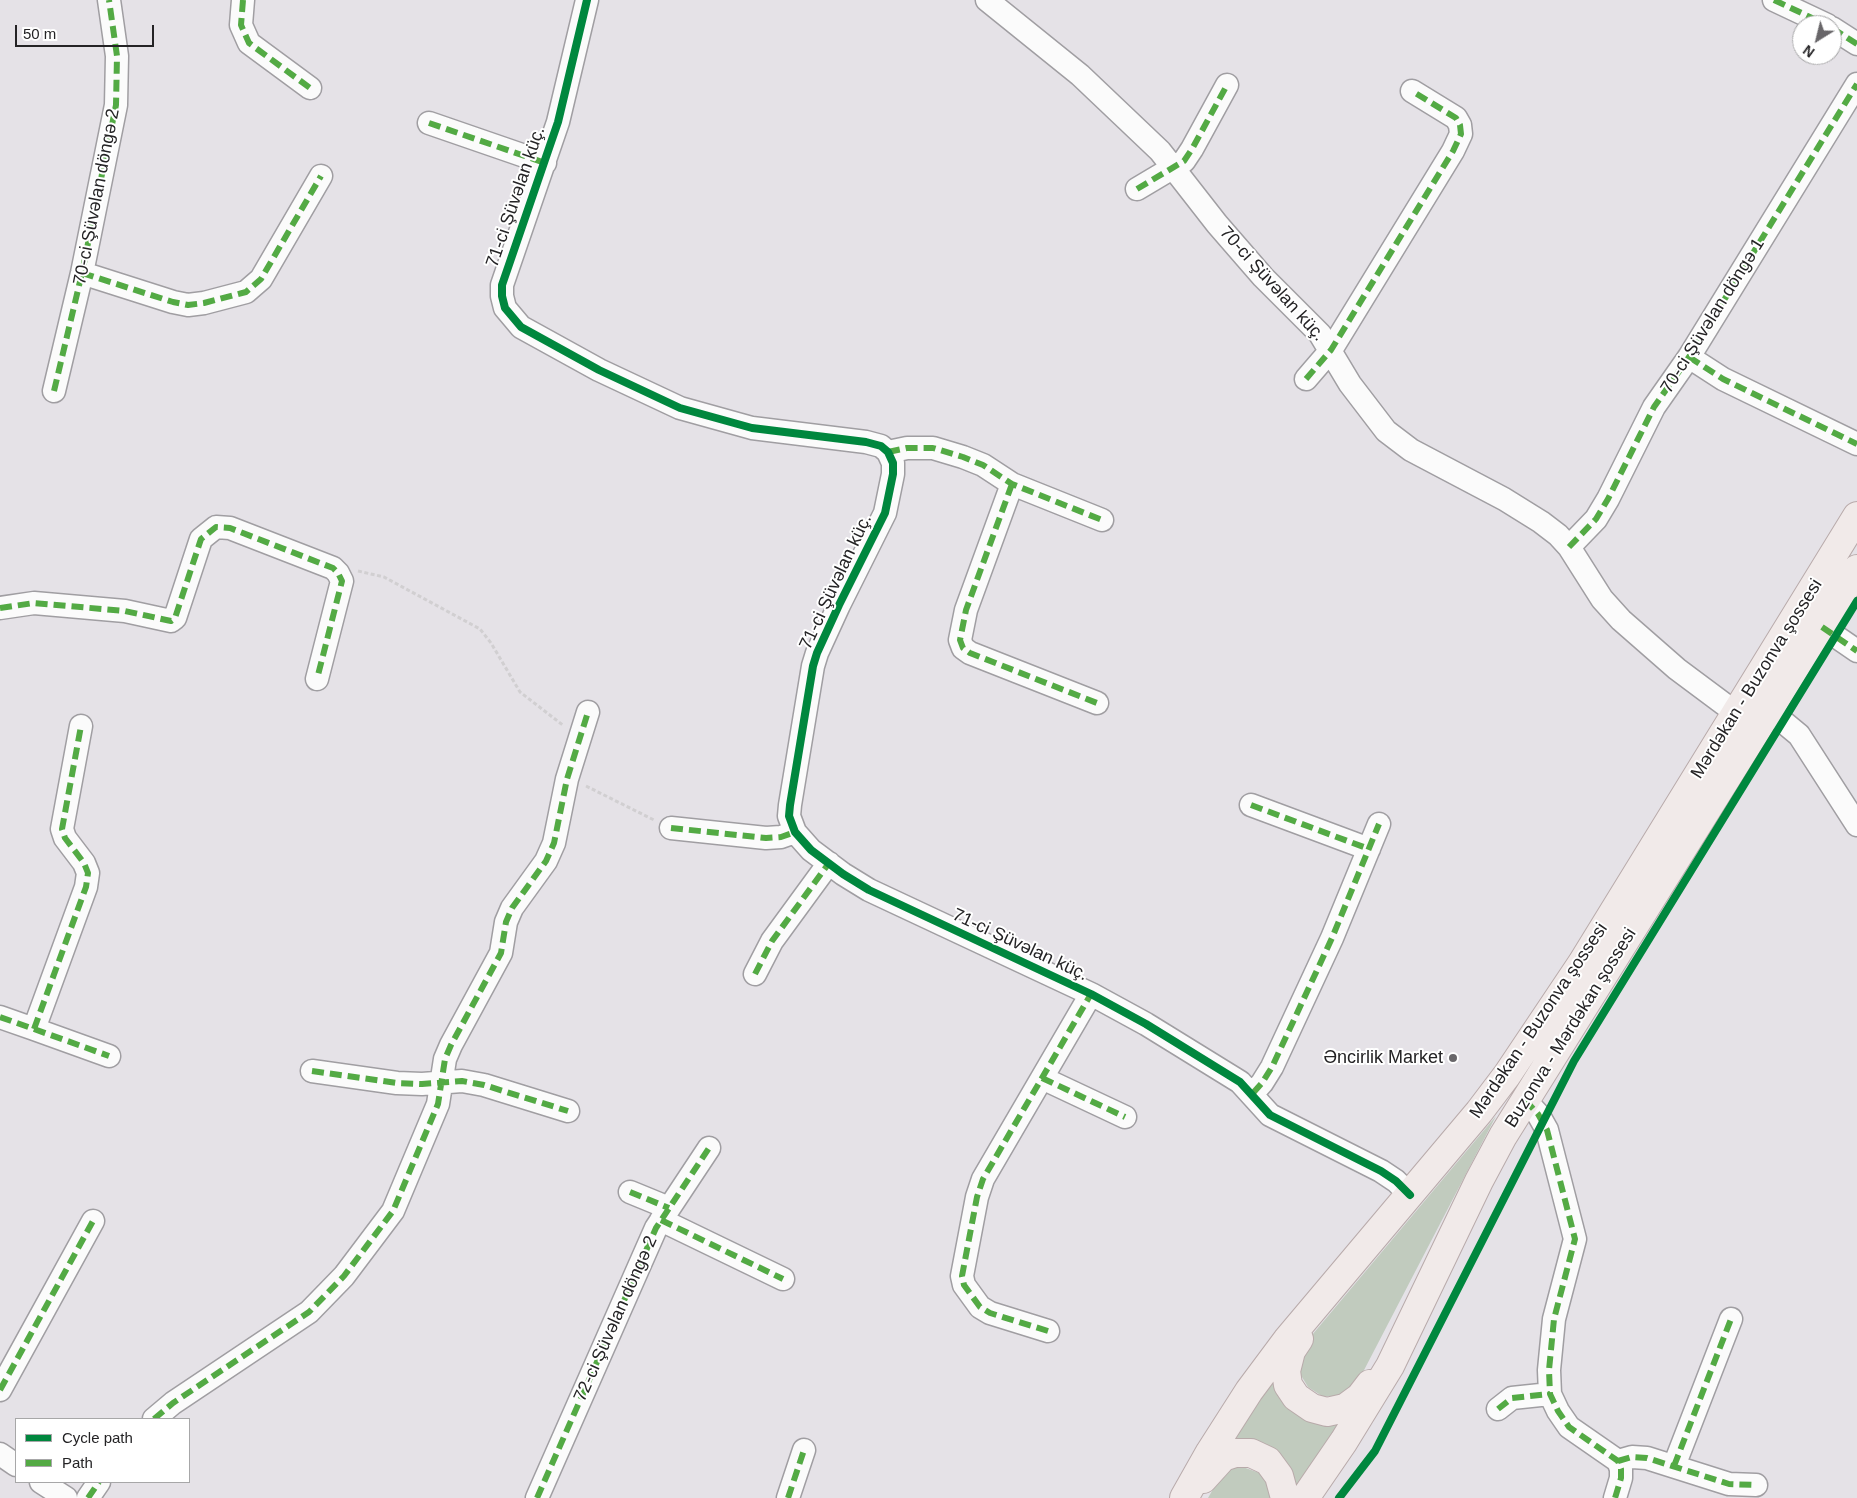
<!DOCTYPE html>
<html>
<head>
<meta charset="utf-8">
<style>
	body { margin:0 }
	#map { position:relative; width:1857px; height:1498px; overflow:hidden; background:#e5e2e7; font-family:Arial,sans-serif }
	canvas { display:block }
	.legend { position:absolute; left:15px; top:1418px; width:175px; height:65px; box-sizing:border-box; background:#fff; border:1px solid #a7a7a8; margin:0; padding:6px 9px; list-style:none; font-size:15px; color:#242325 }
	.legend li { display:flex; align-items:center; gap:10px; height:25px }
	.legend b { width:25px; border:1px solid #a7a7a8 }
	.north { position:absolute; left:1792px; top:15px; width:50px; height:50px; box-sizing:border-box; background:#fff; border:1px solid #a7a7a8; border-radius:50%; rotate:216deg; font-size:14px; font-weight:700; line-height:20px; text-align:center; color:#242325 }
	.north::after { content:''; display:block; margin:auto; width:18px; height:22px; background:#686669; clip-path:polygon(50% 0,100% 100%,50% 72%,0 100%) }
	.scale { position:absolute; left:15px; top:25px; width:139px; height:22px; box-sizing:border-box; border:2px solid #242325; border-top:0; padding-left:6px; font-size:15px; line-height:18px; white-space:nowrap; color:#242325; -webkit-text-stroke:4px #fff; paint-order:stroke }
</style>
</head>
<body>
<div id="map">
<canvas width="1857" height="1498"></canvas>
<ul class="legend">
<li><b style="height:6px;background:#00873e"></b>Cycle path</li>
<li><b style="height:6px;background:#53aa44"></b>Path</li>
</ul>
<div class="north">N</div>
<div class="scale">50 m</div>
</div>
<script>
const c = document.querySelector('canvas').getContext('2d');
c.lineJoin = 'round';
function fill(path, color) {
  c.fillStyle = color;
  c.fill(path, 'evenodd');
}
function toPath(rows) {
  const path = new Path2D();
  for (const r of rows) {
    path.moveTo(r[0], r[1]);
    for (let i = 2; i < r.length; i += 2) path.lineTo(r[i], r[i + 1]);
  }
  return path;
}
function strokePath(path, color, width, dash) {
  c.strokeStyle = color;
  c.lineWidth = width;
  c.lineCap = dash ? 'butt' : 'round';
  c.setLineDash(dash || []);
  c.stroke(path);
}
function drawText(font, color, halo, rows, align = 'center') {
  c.font = font + ' Arial,sans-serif';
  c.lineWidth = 4;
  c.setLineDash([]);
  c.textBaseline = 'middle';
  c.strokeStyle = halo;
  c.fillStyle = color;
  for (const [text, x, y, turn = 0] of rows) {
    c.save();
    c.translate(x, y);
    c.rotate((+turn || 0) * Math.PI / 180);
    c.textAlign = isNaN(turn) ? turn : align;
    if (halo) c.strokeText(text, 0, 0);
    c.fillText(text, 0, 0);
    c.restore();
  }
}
fill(toPath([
	[1496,1116,1362,1374,1346,1391,1336,1396,1322,1396,1308,1387,1299,1372,1307,1341],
	[1278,1371,1346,1418,1296,1491,1290,1467,1281,1456,1229,1442],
	[1240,1466,1265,1475,1273,1498,1208,1498,1216,1484,1228,1471]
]), '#c1cbbe');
const minor = toPath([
	[243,0,241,25,249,43,310,88],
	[587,0,558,122,502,285,502,296,505,308,521,327,599,370,680,408,752,428,866,442,881,446,888,452,893,463,893,474,885,513,839,605,817,653,813,666,790,805,789,816,795,832,811,850,843,874,869,890,1091,994,1146,1024,1240,1082,1270,1115,1381,1171,1396,1181,1410,1195],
	[987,0,1080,75,1160,151,1217,224,1263,277,1320,334,1350,384,1386,431,1411,450,1504,499,1541,522,1558,535,1569,547,1602,599,1621,620,1677,669,1736,713],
	[1774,0,1827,25],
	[1832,28,1857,44],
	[429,123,545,163],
	[1137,189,1184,161,1192,149,1227,85],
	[82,273,173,302,188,305,204,303,246,292,261,279,321,176],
	[1689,357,1723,379,1857,444],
	[1306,379,1331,350,1453,151,1461,134,1460,125,1456,118,1412,91],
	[54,391,82,273,116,105,117,56,109,0],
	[888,452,907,448,933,448,963,457,983,465,1012,484,1102,520],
	[1012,484,966,610,960,640,963,648,970,653,1097,703],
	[1569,547,1596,519,1608,499,1654,407,1689,357,1857,84],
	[0,608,34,603,125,611,171,621,175,618,201,539,216,527,230,528,333,568,338,573,342,581,317,679],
	[1822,627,1857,651],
	[1770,711,1799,735,1857,825],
	[1251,805,1369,849],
	[671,828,766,838,781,837,795,832],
	[755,974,772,941,829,863],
	[0,1017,34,1029,86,887,88,873,84,863,65,838,62,829,81,726],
	[34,1029,109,1056],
	[312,1071,397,1083,422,1084,462,1081,484,1085,568,1111],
	[1042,1078,1125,1117],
	[1253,1093,1262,1083,1272,1067,1332,938,1379,824],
	[1525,1100,1538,1114,1547,1130,1575,1239,1554,1319,1549,1370,1550,1394,1558,1411,1569,1427,1618,1461,1621,1469,1621,1478,1615,1498],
	[630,1192,669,1208],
	[661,1220,783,1279],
	[1048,1331,990,1313,980,1307,964,1285,962,1276,977,1197,983,1179,1091,994],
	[0,1390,93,1221],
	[1498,1409,1512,1398,1550,1394],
	[154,1419,173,1403,309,1312,344,1276,393,1211,438,1104,445,1059,451,1045,501,953,506,922,512,908,546,861,554,843,567,779,588,712],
	[0,1454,16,1465],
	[1618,1461,1632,1457,1647,1458,1729,1484,1756,1485],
	[1674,1466,1731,1319],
	[41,1482,66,1498],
	[88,1498,99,1482],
	[537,1498,656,1228,709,1148],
	[788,1498,804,1450]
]);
const major = toPath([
	[1299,1339,1291,1351,1286,1371,1288,1385,1296,1397,1312,1408,1327,1412,1345,1408,1360,1397,1370,1384],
	[1203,1479,1223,1457,1235,1453,1251,1453,1268,1461,1279,1476,1285,1498],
	[1184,1498,1210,1452,1249,1391,1287,1340,1479,1112,1507,1075,1582,963,1857,516],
	[1305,1498,1344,1441,1390,1366,1479,1181,1503,1136,1857,569]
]);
strokePath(minor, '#a09ea2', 25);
strokePath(major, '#b8aaaa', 30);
strokePath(toPath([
	[358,571,384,577,480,629,491,643,520,692,564,726],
	[586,786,654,820]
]), '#d1cfd1', 3, [4, 2.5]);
strokePath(minor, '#fbfbfb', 22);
strokePath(major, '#f1eae9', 28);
strokePath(toPath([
	[243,0,241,25,249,43,310,88],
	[1774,0,1827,25],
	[1832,28,1857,44],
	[429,123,545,163],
	[1137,189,1184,161,1192,149,1227,85],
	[82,273,173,302,188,305,204,303,246,292,261,279,321,176],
	[1689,357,1723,379,1857,444],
	[1306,379,1331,350,1453,151,1461,134,1460,125,1456,118,1412,91],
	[54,391,82,273,116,105,117,56,109,0],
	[888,452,907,448,933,448,963,457,983,465,1012,484,1102,520],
	[1012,484,966,610,960,640,963,648,970,653,1097,703],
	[1569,547,1596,519,1608,499,1654,407,1689,357,1857,84],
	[0,608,34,603,125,611,171,621,175,618,201,539,216,527,230,528,333,568,338,573,342,581,317,679],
	[1822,627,1857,651],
	[1251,805,1369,849],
	[671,828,766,838,781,837,795,832],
	[755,974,772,941,829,863],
	[0,1017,34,1029,86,887,88,873,84,863,65,838,62,829,81,726],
	[34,1029,109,1056],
	[312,1071,397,1083,422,1084,462,1081,484,1085,568,1111],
	[1042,1078,1125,1117],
	[1253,1093,1262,1083,1272,1067,1332,938,1379,824],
	[1525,1100,1538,1114,1547,1130,1575,1239,1554,1319,1549,1370,1550,1394,1558,1411,1569,1427,1618,1461,1621,1469,1621,1478,1615,1498],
	[630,1192,669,1208],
	[661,1220,783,1279],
	[1048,1331,990,1313,980,1307,964,1285,962,1276,977,1197,983,1179,1091,994],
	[0,1390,93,1221],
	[1498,1409,1512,1398,1550,1394],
	[154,1419,173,1403,309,1312,344,1276,393,1211,438,1104,445,1059,451,1045,501,953,506,922,512,908,546,861,554,843,567,779,588,712],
	[1618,1461,1632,1457,1647,1458,1729,1484,1756,1485],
	[1674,1466,1731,1319],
	[88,1498,99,1482],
	[537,1498,656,1228,709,1148],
	[788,1498,804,1450]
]), '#53aa44', 6, [12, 6]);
strokePath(toPath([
	[587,0,558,122,502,285,502,296,505,308,521,327,599,370,680,408,752,428,866,442,881,446,888,452,893,463,893,474,885,513,839,605,817,653,813,666,790,805,789,816,795,832,811,850,843,874,869,890,1091,994,1146,1024,1240,1082,1270,1115,1381,1171,1396,1181,1410,1195],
	[1339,1498,1375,1451,1574,1061,1857,601]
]), '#00873e', 8);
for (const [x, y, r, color] of [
	[1453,1058,5,"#686669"]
]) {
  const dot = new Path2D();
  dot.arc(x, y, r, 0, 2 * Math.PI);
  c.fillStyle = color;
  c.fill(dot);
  strokePath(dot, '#fff', 2);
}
drawText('18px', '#242325', '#fff', [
	["70-ci Şüvəlan döngə 2",97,197,-79],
	["71-ci Şüvəlan küç.",516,197,-71],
	["70-ci Şüvəlan küç.",1272,284,48],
	["70-ci Şüvəlan döngə 1",1713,316,-58],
	["71-ci Şüvəlan küç.",836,582,-65],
	["Mərdəkan - Buzonva şossesi",1757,679,-58],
	["71-ci Şüvəlan küç.",1020,945,25],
	["Mərdəkan - Buzonva şossesi",1539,1021,-56],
	["Buzonva - Mərdəkan şossesi",1571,1028,-58],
	["72-ci Şüvəlan döngə 2",616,1319,-66]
]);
drawText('18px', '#242325', '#fff', [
	["Əncirlik Market",1443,1058]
], 'right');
</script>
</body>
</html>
